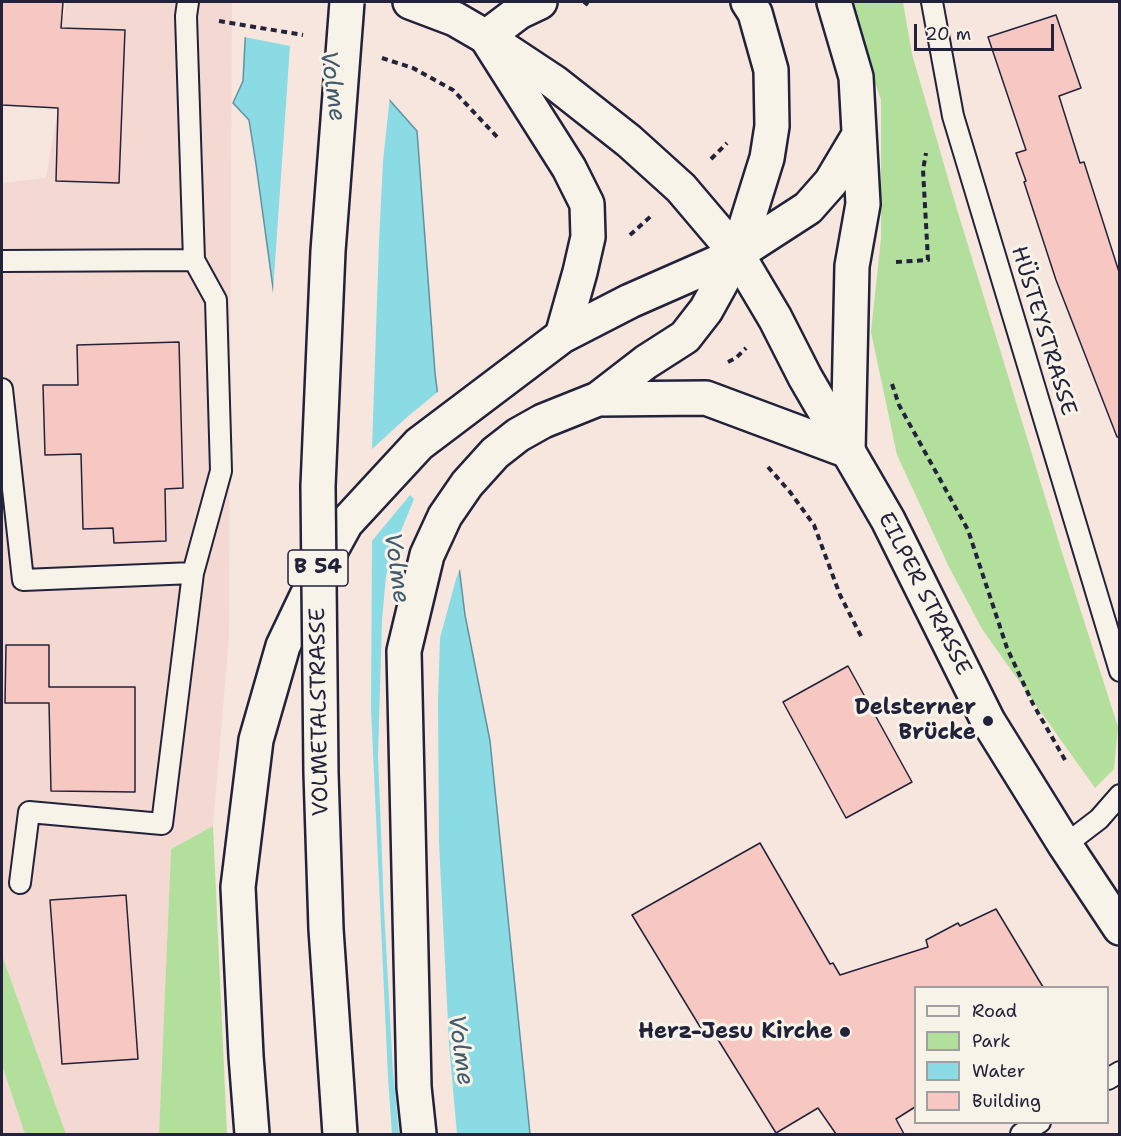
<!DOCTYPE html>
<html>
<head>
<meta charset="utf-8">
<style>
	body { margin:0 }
	#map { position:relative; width:1121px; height:1136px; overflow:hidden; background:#f7e6dd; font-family:"Shantell Sans",sans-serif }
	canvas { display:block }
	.frame { position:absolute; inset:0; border:3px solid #22223b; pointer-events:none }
	.legend { position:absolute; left:914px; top:986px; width:195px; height:138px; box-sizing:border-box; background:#f7f3e8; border:2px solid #a29fa3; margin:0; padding:8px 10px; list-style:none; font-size:18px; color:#22223b }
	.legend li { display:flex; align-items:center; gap:12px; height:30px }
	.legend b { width:30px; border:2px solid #a29fa3 }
	.scale { position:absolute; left:914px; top:24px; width:140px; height:27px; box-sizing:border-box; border:3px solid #22223b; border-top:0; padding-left:8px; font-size:18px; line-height:21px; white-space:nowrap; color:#22223b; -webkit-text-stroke:4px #f7f3e8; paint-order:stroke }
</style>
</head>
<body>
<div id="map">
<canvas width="1121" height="1136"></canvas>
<div class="frame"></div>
<ul class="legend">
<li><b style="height:8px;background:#f7f3e8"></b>Road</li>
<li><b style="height:16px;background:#b3df9d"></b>Park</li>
<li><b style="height:16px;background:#8adbe4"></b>Water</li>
<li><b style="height:16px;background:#f7c7c2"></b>Building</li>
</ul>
<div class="scale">20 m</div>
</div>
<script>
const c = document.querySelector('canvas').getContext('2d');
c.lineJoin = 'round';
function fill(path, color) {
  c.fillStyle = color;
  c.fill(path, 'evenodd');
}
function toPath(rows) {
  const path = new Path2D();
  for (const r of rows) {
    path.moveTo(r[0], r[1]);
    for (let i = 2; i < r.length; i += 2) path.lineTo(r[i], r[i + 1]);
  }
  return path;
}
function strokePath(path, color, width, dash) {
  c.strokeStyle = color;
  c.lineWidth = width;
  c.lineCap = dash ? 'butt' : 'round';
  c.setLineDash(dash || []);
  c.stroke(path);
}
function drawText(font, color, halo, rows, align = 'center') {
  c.font = font + ' "Shantell Sans",sans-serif';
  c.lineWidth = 6;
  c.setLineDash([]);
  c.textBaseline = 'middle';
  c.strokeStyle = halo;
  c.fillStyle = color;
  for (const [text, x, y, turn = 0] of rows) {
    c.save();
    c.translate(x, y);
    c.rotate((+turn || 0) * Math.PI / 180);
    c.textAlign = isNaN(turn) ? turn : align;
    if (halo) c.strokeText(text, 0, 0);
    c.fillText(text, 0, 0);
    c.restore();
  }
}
fill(toPath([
	[67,2,232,2,229,638,213,826,171,849,159,1134,66,1134,2,955,2,183,46,178,58,108,61,28],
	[2,1065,25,1134,2,1134]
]), '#f3d9d2');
fill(toPath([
	[848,2,903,2,912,54,956,206,1061,549,1118,727,1114,769,1095,788,982,629,949,567,897,455,871,332,881,238,881,100],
	[213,826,227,1134,159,1134,171,849],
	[2,955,66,1134,25,1134,2,1065]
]), '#b3df9d');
const water = toPath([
	[246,23,377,86,417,131,435,373,465,615,490,741,530,1134,387,1134,339,724,280,339,256,164,249,120,233,103,243,81,246,23]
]);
fill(water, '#8adbe4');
strokePath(water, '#6091a0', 1.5);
fill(toPath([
	[242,2,385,2,380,85,390,96,383,161,379,242,372,449,406,418,440,390,462,564,456,579,440,638,438,701,439,842,449,1044,457,1134,399,1134,393,1072,384,909,378,756,382,620,386,576,396,543,414,499,410,495,372,541,371,709,388,1077,392,1134,384,1134,336,724,272,306,290,46,244,37]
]), '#f7e6dd');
const building = toPath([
	[2,2,63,2,61,28,125,30,119,183,56,181,58,108,2,105,2,2],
	[1056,15,1081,88,1059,96,1080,163,1084,162,1119,272,1119,437,1117,437,1056,280,1024,182,1026,181,1016,153,1026,150,988,37,1056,15],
	[179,342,183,488,165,489,166,541,114,543,113,528,83,529,81,454,45,455,43,385,78,385,77,345,179,342],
	[6,645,49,645,49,687,135,687,135,792,51,791,49,703,5,703,6,645],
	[848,666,912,782,846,818,783,702,848,666],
	[760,843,830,964,833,963,840,975,928,947,926,940,958,923,960,926,996,909,1043,987,915,987,915,1107,896,1119,904,1134,836,1134,818,1108,776,1133,712,1030,705,1035,632,915,760,843],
	[126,895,138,1059,62,1064,50,900,126,895]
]);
fill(building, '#f7c7c2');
strokePath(building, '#22223b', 1.5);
const service = toPath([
	[932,2,953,116,1120,671],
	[2,261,194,260,186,16,188,2],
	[2,389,23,580,193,573],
	[1065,845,1099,819,1120,795],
	[20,883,29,812,162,824,193,573,221,471,216,300,194,260],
	[1108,1079,1120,1072],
	[1021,1134,1040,1122]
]);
const tertiary = toPath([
	[410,2,455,19,486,37,554,82,629,141,681,188,737,254]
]);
const secondary = toPath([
	[737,254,775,318,805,377,888,520,988,721,1065,845,1120,928]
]);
const primary = toPath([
	[540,2,519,12,486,37,569,168,587,204,588,237,580,272,562,336],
	[598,399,706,398,848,451,852,266,863,204,856,77,834,2],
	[252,1134,246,1056,238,887,256,740,283,646,314,581,346,523,419,444,562,336,630,301,737,254,808,208,831,182,859,135],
	[419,1134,414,1087,404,651,427,555,445,516,467,484,495,453,518,435,543,421,598,399,646,362,685,337,706,310,737,254,767,158,772,126,771,70,755,13,748,2]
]);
strokePath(service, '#22223b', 24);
strokePath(tertiary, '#22223b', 38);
strokePath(secondary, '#22223b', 38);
strokePath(primary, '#22223b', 38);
strokePath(toPath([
	[584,2,588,5],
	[219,21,303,35],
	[382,58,413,68,453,90,499,139],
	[711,159,727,143],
	[630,235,651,216],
	[896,262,928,260,923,170,926,153],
	[728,362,736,358,746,348],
	[892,384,899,405,968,530,1007,648,1033,704,1065,760],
	[768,467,790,492,814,525,840,595,863,640]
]), '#22223b', 4, [6, 4.5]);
strokePath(service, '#f7f3e8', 20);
strokePath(tertiary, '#f7f3e8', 33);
strokePath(secondary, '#f7f3e8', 33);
strokePath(primary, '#f7f3e8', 33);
const primaryBridge = toPath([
	[340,1134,326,929,321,773,318,486,328,251,347,2]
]);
strokePath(primaryBridge, '#22223b', 38, []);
strokePath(primaryBridge, '#f7f3e8', 33);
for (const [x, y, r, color] of [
	[988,721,6,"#22223b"],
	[845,1032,6,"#22223b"]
]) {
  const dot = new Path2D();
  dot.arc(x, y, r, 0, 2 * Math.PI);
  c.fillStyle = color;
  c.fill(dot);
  strokePath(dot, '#f7f3e8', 2);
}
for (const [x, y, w] of [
	[318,568,60]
]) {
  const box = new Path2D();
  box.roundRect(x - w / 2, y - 18, w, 36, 4.5);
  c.fillStyle = '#f7f3e8';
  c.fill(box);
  strokePath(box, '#22223b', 1.5);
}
drawText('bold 21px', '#22223b', null, [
	["B 54",318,568]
]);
drawText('22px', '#22223b', '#f7f3e8', [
	["HÜSTEYSTRASSE",1043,331,73],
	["EILPER STRASSE",924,594,63],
	["VOLMETALSTRASSE",320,712,-91]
]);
drawText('bold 22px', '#22223b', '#f7f3e8', [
	["Delsterner",976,708],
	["Brücke",976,733],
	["Herz-Jesu Kirche",833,1032]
], 'right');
drawText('italic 24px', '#415a6e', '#f7f3e8', [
	["Volme",332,86,82],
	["Volme",396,568,82],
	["Volme",460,1050,82]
]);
</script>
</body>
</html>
